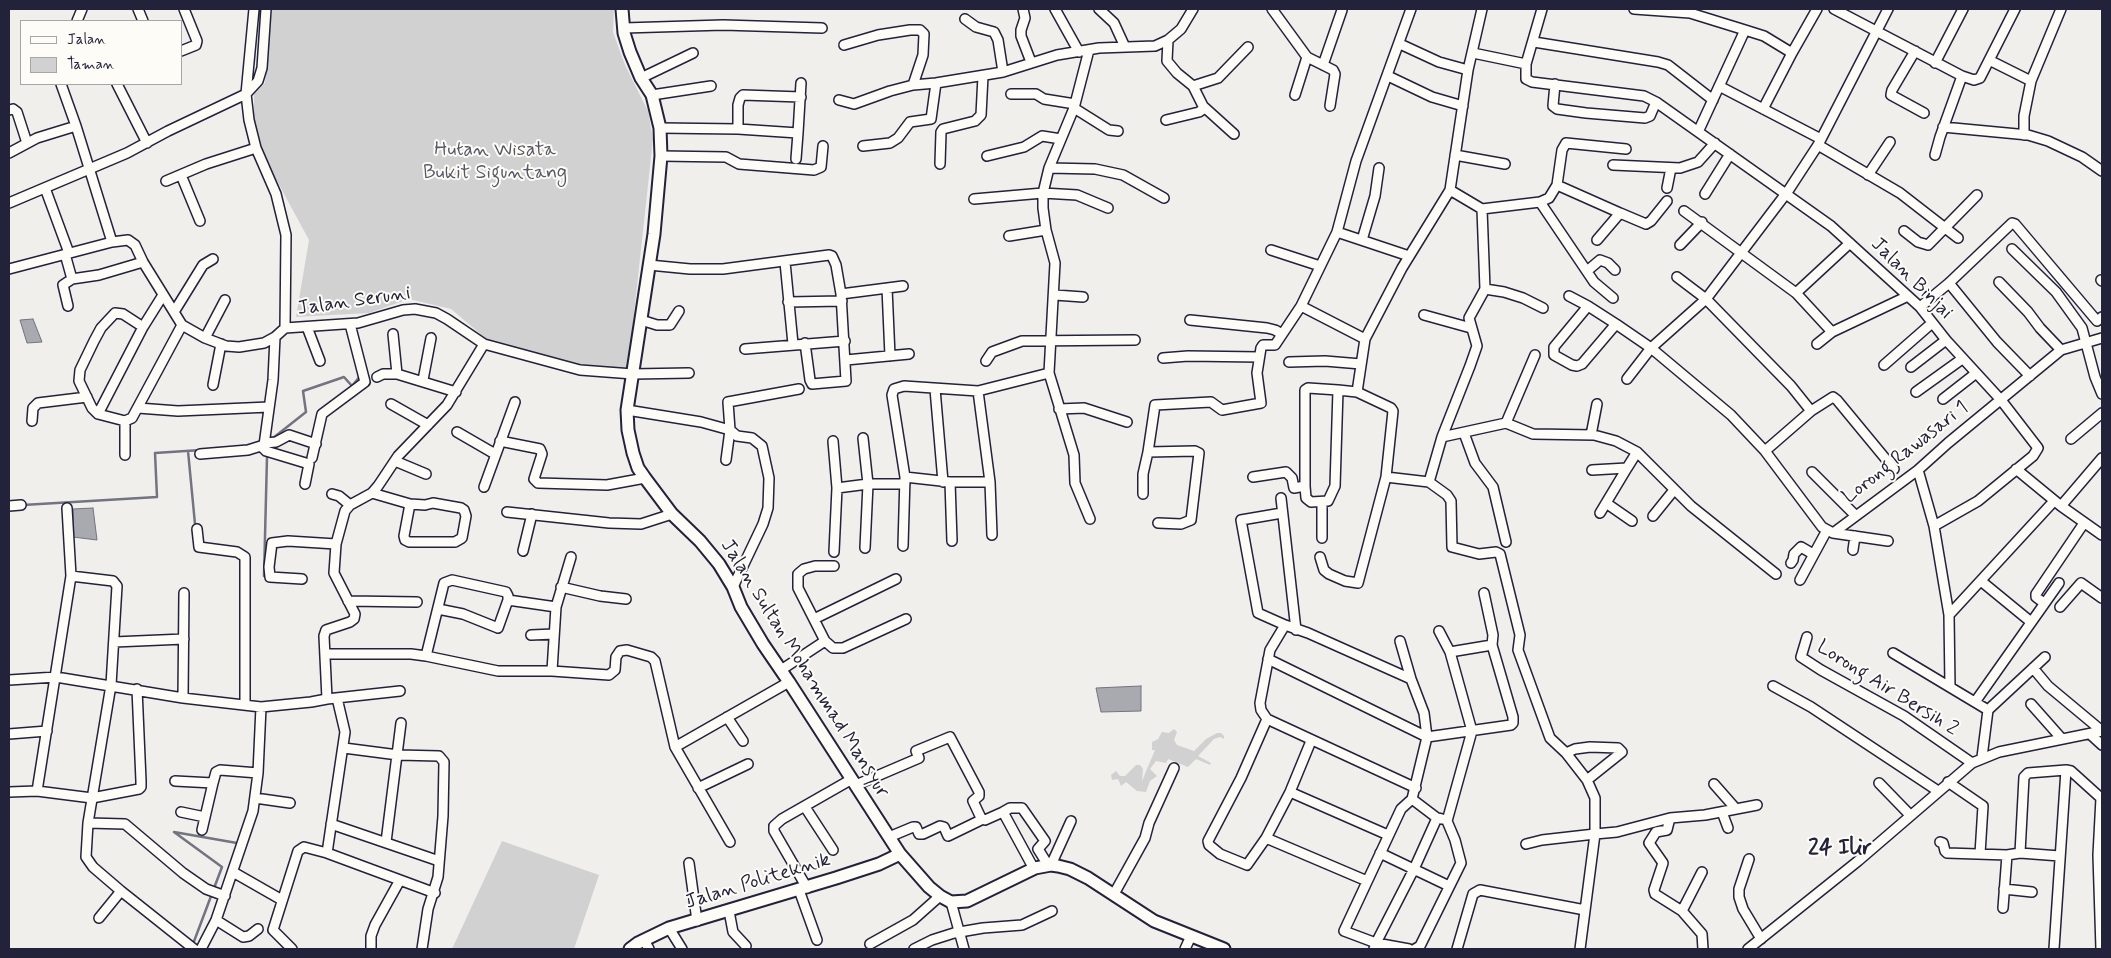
<!DOCTYPE html>
<html>
<head>
<meta charset="utf-8">
<style>
	body { margin:0 }
	#map { position:relative; width:2111px; height:958px; overflow:hidden; background:#f0efec; font-family:Mynerve,sans-serif }
	canvas { display:block }
	.frame { position:absolute; inset:0; border:10px solid #22223b; pointer-events:none }
	.legend { position:absolute; left:20px; top:20px; width:162px; height:65px; box-sizing:border-box; background:#fdfcf7; border:1px solid #a5a5ac; margin:0; padding:6px 9px; list-style:none; font-size:15px; color:#22223b }
	.legend li { display:flex; align-items:center; gap:10px; height:25px }
	.legend b { width:25px; border:1px solid #a5a5ac }
</style>
</head>
<body>
<div id="map">
<canvas width="2111" height="958"></canvas>
<div class="frame"></div>
<ul class="legend">
<li><b style="height:6px;background:#fdfcf7"></b>Jalan</li>
<li><b style="height:14px;background:#d2d1d1"></b>Taman</li>
</ul>
</div>
<script>
const c = document.querySelector('canvas').getContext('2d');
c.lineJoin = 'round';
function fill(path, color) {
  c.fillStyle = color;
  c.fill(path, 'evenodd');
}
function toPath(rows) {
  const path = new Path2D();
  for (const r of rows) {
    path.moveTo(r[0], r[1]);
    for (let i = 2; i < r.length; i += 2) path.lineTo(r[i], r[i + 1]);
  }
  return path;
}
function strokePath(path, color, width, dash) {
  c.strokeStyle = color;
  c.lineWidth = width;
  c.lineCap = dash ? 'butt' : 'round';
  c.setLineDash(dash || []);
  c.stroke(path);
}
function drawText(font, color, halo, rows, align = 'center') {
  c.font = font + ' Mynerve,sans-serif';
  c.lineWidth = 4;
  c.setLineDash([]);
  c.textBaseline = 'middle';
  c.strokeStyle = halo;
  c.fillStyle = color;
  for (const [text, x, y, turn = 0] of rows) {
    c.save();
    c.translate(x, y);
    c.rotate((+turn || 0) * Math.PI / 180);
    c.textAlign = isNaN(turn) ? turn : align;
    if (halo) c.strokeText(text, 0, 0);
    c.fillText(text, 0, 0);
    c.restore();
  }
}
fill(toPath([
	[272,9,614,9,613,32,625,65,648,111,653,139,628,369,572,366,490,342,451,309,409,299,369,313,296,317,309,240,258,146,254,119,254,94,265,83],
	[1174,729,1177,732,1174,740,1177,745,1194,751,1206,739,1217,733,1221,733,1224,736,1224,739,1220,737,1214,739,1198,756,1211,763,1210,765,1196,759,1188,767,1168,759,1166,763,1156,761,1150,769,1157,776,1150,781,1146,792,1137,791,1126,782,1121,786,1118,779,1112,780,1111,775,1116,771,1120,776,1125,776,1136,765,1140,765,1143,769,1142,781,1155,750,1152,750,1152,742,1158,739,1162,732,1169,733],
	[502,841,599,875,574,949,452,949]
]), '#d2d1d1');
const water = toPath([
	[33,319,42,342,27,343,20,320,33,319],
	[93,508,97,540,73,537,73,509,93,508],
	[1141,686,1141,711,1101,712,1096,688,1141,686]
]);
fill(water, '#a9a9b0');
strokePath(water, '#737381', 1);
strokePath(toPath([
	[267,439,273,438,306,412,303,391,344,377,352,386,361,375],
	[188,451,195,524],
	[23,505,157,497,155,453,201,450],
	[264,576,267,457],
	[193,944,222,867,174,832,237,843]
]), '#737381', 2.5);
const street = toPath([
	[138,9,143,21],
	[254,9,246,94,249,120,256,148,276,194,286,235,285,328],
	[1023,9,1025,18,1021,30,1021,36,1031,62],
	[1055,9,1079,52],
	[1099,9,1114,23,1125,47],
	[1272,9,1307,57,1333,70,1335,74,1330,106],
	[1482,9,1468,70,1450,190,1402,268,1365,339,1357,392,1391,408,1393,411,1386,477,1429,482,1442,437,1470,366,1477,346,1469,318,1485,289,1482,209],
	[1634,9,1690,13,1745,30],
	[1834,9,1962,76,1974,80,1980,78,2015,9],
	[965,19,976,27,994,32,998,40,1003,72],
	[77,21,82,9],
	[624,28,723,25,822,28],
	[1168,40,1167,61,1177,73,1193,86,1218,78,1248,47],
	[1534,42,1658,62,1668,65,1713,100],
	[1400,44,1439,62,1468,70],
	[844,45,878,35,910,30,920,30,924,34,923,55,913,85,936,83,1003,72,1057,55,1099,48,1155,46,1168,40,1181,29,1193,9],
	[1089,50,1074,108,1049,168,1043,193,1043,208,1046,230,1055,263,1049,373,1074,455,1075,483,1090,519],
	[181,51,196,45,197,41,184,9],
	[1915,51,1892,90,1891,95,1924,113],
	[1473,53,1526,64,1526,79,1532,82,1644,96,1656,102,1831,226,1920,307,1946,340,2001,400,2038,448,2033,456,1978,501,1934,526],
	[1989,60,2031,81],
	[1935,63,1963,9],
	[1526,64,1542,9],
	[1323,65,1342,10],
	[1388,76,1432,97,1463,106],
	[641,78,693,53],
	[61,84,76,126,112,242],
	[117,84,147,143],
	[1555,84,1553,106,1557,109,1586,113,1645,118,1650,116,1656,102],
	[1193,86,1203,106,1234,134],
	[1719,86,1821,139],
	[1011,94,1036,94,1044,99,1075,104],
	[652,95,711,86],
	[1295,95,1307,57],
	[839,100,854,104,890,91,913,85],
	[1074,108,1109,130,1118,131],
	[1763,109,1792,53],
	[9,110,13,109,17,112,27,143],
	[1166,120,1199,112,1205,108],
	[1943,127,2028,135,2048,141,2082,157,2102,171],
	[660,128,738,129,798,133,801,83],
	[738,129,738,105,740,98,743,95,801,97],
	[1698,132,1745,30,1764,36,1792,53,1817,9],
	[2024,135,2024,116,2031,81,2061,9],
	[1818,145,1900,193,1958,238],
	[863,146,890,143,898,138,910,122,931,119,936,83],
	[9,153,37,138,76,126],
	[1455,155,1505,164],
	[1935,155,1940,137,1962,76],
	[661,156,726,157,739,164,814,170,821,167,823,146],
	[987,156,1024,147,1042,136,1061,139],
	[796,159,798,133],
	[940,164,941,132,943,129,975,121,981,115,983,76],
	[1613,165,1680,168,1698,162,1715,143],
	[1049,168,1095,169,1123,175,1164,198],
	[181,175,200,221],
	[1868,175,1890,142],
	[166,181,206,164,256,148],
	[1557,185,1620,213,1597,240],
	[45,188,69,253],
	[1667,188,1671,168],
	[1450,190,1482,209,1540,202,1549,198,1557,185,1562,150,1566,143,1626,149],
	[1705,194,1730,154],
	[974,199,1043,193,1077,195,1108,208],
	[1540,202,1594,282,1613,298],
	[9,203,127,153,168,131,246,94,258,81,262,68,266,9],
	[1684,211,1796,293,1832,332],
	[1620,213,1646,224,1651,221,1667,201],
	[1904,231,1918,242,1928,245,1977,195],
	[1337,232,1409,256],
	[1009,236,1046,230],
	[1362,240,1375,196,1379,168],
	[1680,245,1702,222],
	[2012,249,2056,292,2082,328,2095,377,2102,394],
	[1271,250,1320,266],
	[65,254,72,279,99,275,143,262],
	[785,262,793,344],
	[649,265,690,269,723,269,829,255,832,256,836,265,841,294,846,381,812,384,810,380,805,343],
	[9,269,112,242,128,240,135,245,143,262,182,325,205,338,226,346,239,347,264,343,275,337,285,328,358,323,403,310,415,309,436,313,447,319,484,344,580,370,633,374,689,373],
	[1587,271,1600,260,1608,263,1615,270],
	[1677,277,1706,299,1791,386,1811,411],
	[2101,280,2102,281],
	[1999,282,2028,312,2040,328,2061,350],
	[1949,283,1997,342,2030,376],
	[887,288,890,356],
	[1485,289,1504,292,1523,298,1543,308],
	[1796,293,1850,243],
	[841,294,903,286],
	[1055,295,1083,297],
	[1569,296,1588,306],
	[788,302,842,301],
	[68,306,63,285,72,279],
	[1301,306,1365,339],
	[1920,307,1949,283,2012,223,2015,224,2097,321,2102,317],
	[174,312,203,265,213,259],
	[1424,315,1471,328],
	[641,320,657,325,670,325,679,311],
	[1190,320,1267,328,1275,330,1282,334],
	[1616,324,1582,364,1577,366,1572,365,1554,355,1554,347,1588,306,1616,324,1651,348,1731,415,1765,451],
	[143,327,123,314,115,313,101,328,94,341,80,370,79,381,92,408,98,414,125,421,132,418,182,325],
	[307,327,320,361],
	[393,334,397,374],
	[205,338,225,300],
	[1817,344,1832,332,1908,296],
	[745,349,845,341],
	[1163,358,1188,356,1259,357],
	[846,360,909,354],
	[986,361,992,352,1022,341,1135,340],
	[1289,362,1325,361,1361,364],
	[1884,365,1932,323],
	[1911,367,1946,340],
	[377,377,383,374,397,374,456,392],
	[1627,379,1651,348,1706,299,1788,191,1818,145,1888,9],
	[423,380,431,338],
	[213,385,221,344],
	[935,389,943,482],
	[1338,390,1335,486,1328,501,1311,502,1306,498,1305,486,1305,390,1308,388,1338,390,1357,392],
	[978,391,990,482,950,482,905,477,892,395,894,389,904,386,978,391,1049,373],
	[1916,392,1962,359],
	[1943,399,1975,374],
	[391,404,428,425],
	[138,408,178,411,269,407],
	[1059,409,1084,408,1127,422],
	[627,410,701,422,730,430,737,436,752,438,762,446,769,478,768,508,763,524,733,587],
	[98,414,143,327,163,295],
	[32,421,33,408,38,403,87,397],
	[125,421,125,455],
	[1506,423,1535,355],
	[457,432,495,454],
	[1464,433,1475,463,1493,487,1506,542],
	[1591,435,1597,404],
	[1442,437,1506,423,1533,434,1594,435,1616,441,1637,452,1691,506,1776,574],
	[863,438,868,484,865,548],
	[2071,439,2102,413],
	[500,441,540,449,542,454,534,479,538,483,607,485,645,478],
	[833,441,837,488,834,552],
	[265,443,276,442,289,435,316,444],
	[262,447,266,451,309,464,305,484],
	[200,454,248,450,264,445,273,380,275,337],
	[312,458,322,414,365,382,350,324],
	[726,460,730,430,728,402,799,389],
	[395,461,426,474],
	[2016,469,2061,506,2102,535],
	[1592,470,1627,468,1637,452],
	[1918,470,1934,526,1949,615,1950,687],
	[1812,472,1855,515],
	[1253,477,1286,472,1292,478,1294,488,1305,486],
	[950,482,952,541],
	[990,482,992,535],
	[1429,482,1447,495,1451,501,1452,547,1479,554,1496,552,1500,554,1520,635,1518,650,1550,738,1566,753,1587,780,1595,798,1595,834,1617,832,1670,818,1705,815,1757,805],
	[484,487,515,402],
	[837,488,868,484,905,484],
	[372,493,410,504],
	[332,494,339,496,350,505],
	[1143,494,1143,474,1148,452],
	[1281,498,1296,630],
	[433,503,461,508,464,510,466,516,462,538,455,542,409,542,405,540,404,536,410,504,425,505,433,503],
	[1322,503,1322,538],
	[1606,503,1632,521],
	[9,506,21,505],
	[2061,506,2102,458],
	[507,512,609,523,641,524,672,514],
	[1282,513,1241,520,1258,613,1285,625],
	[1600,513,1627,468],
	[1653,516,1674,490],
	[1158,523,1181,524,1191,520,1199,453,1195,451,1148,452,1155,405,1211,402,1222,410,1261,403,1257,373,1261,348,1263,345,1275,345,1301,306,1337,232,1356,161,1411,9],
	[197,529,199,547,237,552,245,557,245,705],
	[1833,533,1918,470,1948,443,2061,350,2102,338],
	[1888,541,1833,533,1822,527,1765,451,1811,411,1833,397,1837,400,1894,469],
	[903,546,905,477],
	[1853,550,1855,536],
	[523,551,532,514],
	[1320,557,1324,570,1329,574,1345,581,1358,583,1386,477],
	[1791,563,1793,560,1794,554,1801,547,1813,554],
	[834,566,815,566,804,569,798,574,798,588,825,641,833,648,843,648,906,619],
	[71,576,113,581,117,586,111,685,88,823,86,857,93,867,121,891,194,949],
	[302,579,270,577,269,567,272,543,288,541,336,544],
	[1800,580,1827,530],
	[1981,581,2031,622],
	[561,587,600,596,626,599],
	[508,600,556,607],
	[348,601,417,602],
	[2044,603,2036,597,2036,594,2084,523],
	[2060,607,2081,583,2102,598],
	[1949,615,2054,501],
	[814,619,896,579],
	[531,635,554,634],
	[1807,637,1801,657,1821,670,1904,716,1972,763],
	[1400,641,1411,679,1424,713,1427,737,1412,799,1401,809,1344,931,1376,943,1409,949],
	[114,642,184,639],
	[1450,652,1492,645],
	[1893,653,1988,710],
	[326,654,411,654,426,656,498,671,552,671,609,675,615,670,616,657,620,651,627,650,651,657,655,661,675,747,730,842],
	[426,656,444,583,452,580,506,592,508,596,508,600,498,628,463,614,438,609],
	[1268,659,1427,737,1511,725,1513,723,1513,717,1492,645,1493,635,1484,593],
	[2033,668,2048,686,2102,731],
	[781,670,825,641],
	[552,671,556,607,571,557],
	[1411,679,1308,633,1285,625,1270,650,1260,703,1261,710,1267,719,1416,788],
	[9,680,56,677,183,698,261,707,311,702,327,699],
	[1773,686,1811,707,1938,791],
	[400,691,327,699,324,636,326,630,350,622,354,619,355,614,334,573,336,544,345,511,350,505,372,493,378,486,398,456,447,405,484,344],
	[183,698,184,593],
	[337,698,345,732,327,853,435,893],
	[1975,702,2059,583],
	[2031,704,2062,739],
	[1988,710,2045,657],
	[727,717,743,741],
	[1267,719,1241,778,1208,841,1209,845,1220,854,1247,865,1266,838,1290,792,1311,741],
	[9,734,47,731],
	[2090,734,2102,745],
	[675,747,789,682],
	[344,748,398,755,439,756,444,762,443,816,438,877,428,909,422,949],
	[1566,753,1575,749,1590,747,1618,748,1622,752,1587,780],
	[1982,757,1988,710],
	[175,781,213,783,216,772,220,770,258,773],
	[1948,782,1983,806,1980,854],
	[1879,783,1910,815],
	[1714,784,1736,809],
	[856,785,919,758,916,751,950,737,979,792,979,796,973,801,981,818,985,820,1003,812,1034,869],
	[698,788,748,764],
	[37,791,71,576,67,508],
	[9,792,37,791,92,798,139,789,141,787,141,781,137,689],
	[1290,792,1388,835],
	[255,798,290,803],
	[1412,799,1437,818,1442,819],
	[805,807,833,850],
	[181,812,205,817],
	[1003,812,1010,808,1022,808,1045,841,1038,849,1048,865],
	[1722,812,1728,828],
	[1670,818,1667,830,1656,832,1649,843,1663,863,1654,890,1655,894,1682,911,1702,934,1703,949],
	[88,823,125,824,183,873,206,889,225,896],
	[331,824,439,861],
	[202,830,213,783],
	[889,837,913,827,916,827,919,834,923,834,940,826,944,827,948,836,983,819],
	[1266,838,1367,881],
	[386,842,401,723],
	[1940,842,1943,843,1945,851,1947,853,2007,855,2003,908],
	[1526,844,1542,840,1595,834,1580,949],
	[1380,853,1449,886],
	[2020,853,2024,777,2028,773,2066,770,2071,771,2102,799],
	[2007,855,2020,853,2060,856],
	[1749,859,1739,889,1739,897,1743,909,1761,939],
	[689,863,697,921],
	[1051,865,1071,821],
	[233,872,282,900],
	[807,888,774,831,774,826,782,819,852,779],
	[2004,889,2032,892],
	[799,890,817,940],
	[1114,894,1145,838,1149,823,1174,768],
	[951,902,964,949],
	[729,911,733,932,746,946],
	[1682,911,1702,872],
	[99,918,121,891],
	[216,920,243,937,249,936,258,929],
	[669,928,682,949],
	[644,940,649,949],
	[870,944,913,920,940,896],
	[201,949,216,920,253,811,258,773,261,707],
	[292,949,273,930,298,851,304,847,327,853],
	[371,949,371,936,375,925,400,880],
	[914,949,932,940,954,933,983,928,1022,925,1052,911],
	[1185,949,1191,936],
	[1374,949,1376,943,1414,869,1437,818],
	[1415,949,1420,946,1461,863,1455,840,1447,821,1472,731,1450,652,1439,631],
	[1457,949,1473,894,1480,890,1585,910],
	[1748,949,1858,861,1972,763,1999,752,2102,731],
	[2054,949,2066,770],
	[2101,949,2098,855,2101,798]
]);
const secondary = toPath([
	[622,9,624,33,630,52,641,78,652,95,660,128,661,156,654,234,627,410,628,430,633,453,638,468,645,478,672,514,700,541,719,564,733,587,741,607,763,644,789,682,900,854,929,887,940,896,951,902,967,901,1035,868,1051,865,1058,866,1070,869,1088,878,1154,921,1224,949],
	[630,949,638,943,669,928,836,878,879,864,900,854]
]);
strokePath(street, '#22223b', 12);
strokePath(secondary, '#22223b', 15);
strokePath(street, '#fdfcf7', 9);
strokePath(secondary, '#fdfcf7', 11);
drawText('20px', '#575768', '#fdfcf7', [
	["Hutan Wisata",495,151],
	["Bukit Siguntang",495,174]
]);
drawText('20px', '#22223b', '#fdfcf7', [
	["Jalan Binjai",1911,279,45],
	["Jalan Seruni",354,302,-8],
	["Lorong Rawasari 1",1906,453,-38],
	["Jalan Sultan Mohammad Mansyur",804,669,58],
	["Lorong Air Bersih 2",1887,689,32],
	["Jalan Politeknik",758,882,-17]
]);
drawText('bold 22px', '#22223b', '#fdfcf7', [
	["24 Ilir",1840,849]
]);
</script>
</body>
</html>
